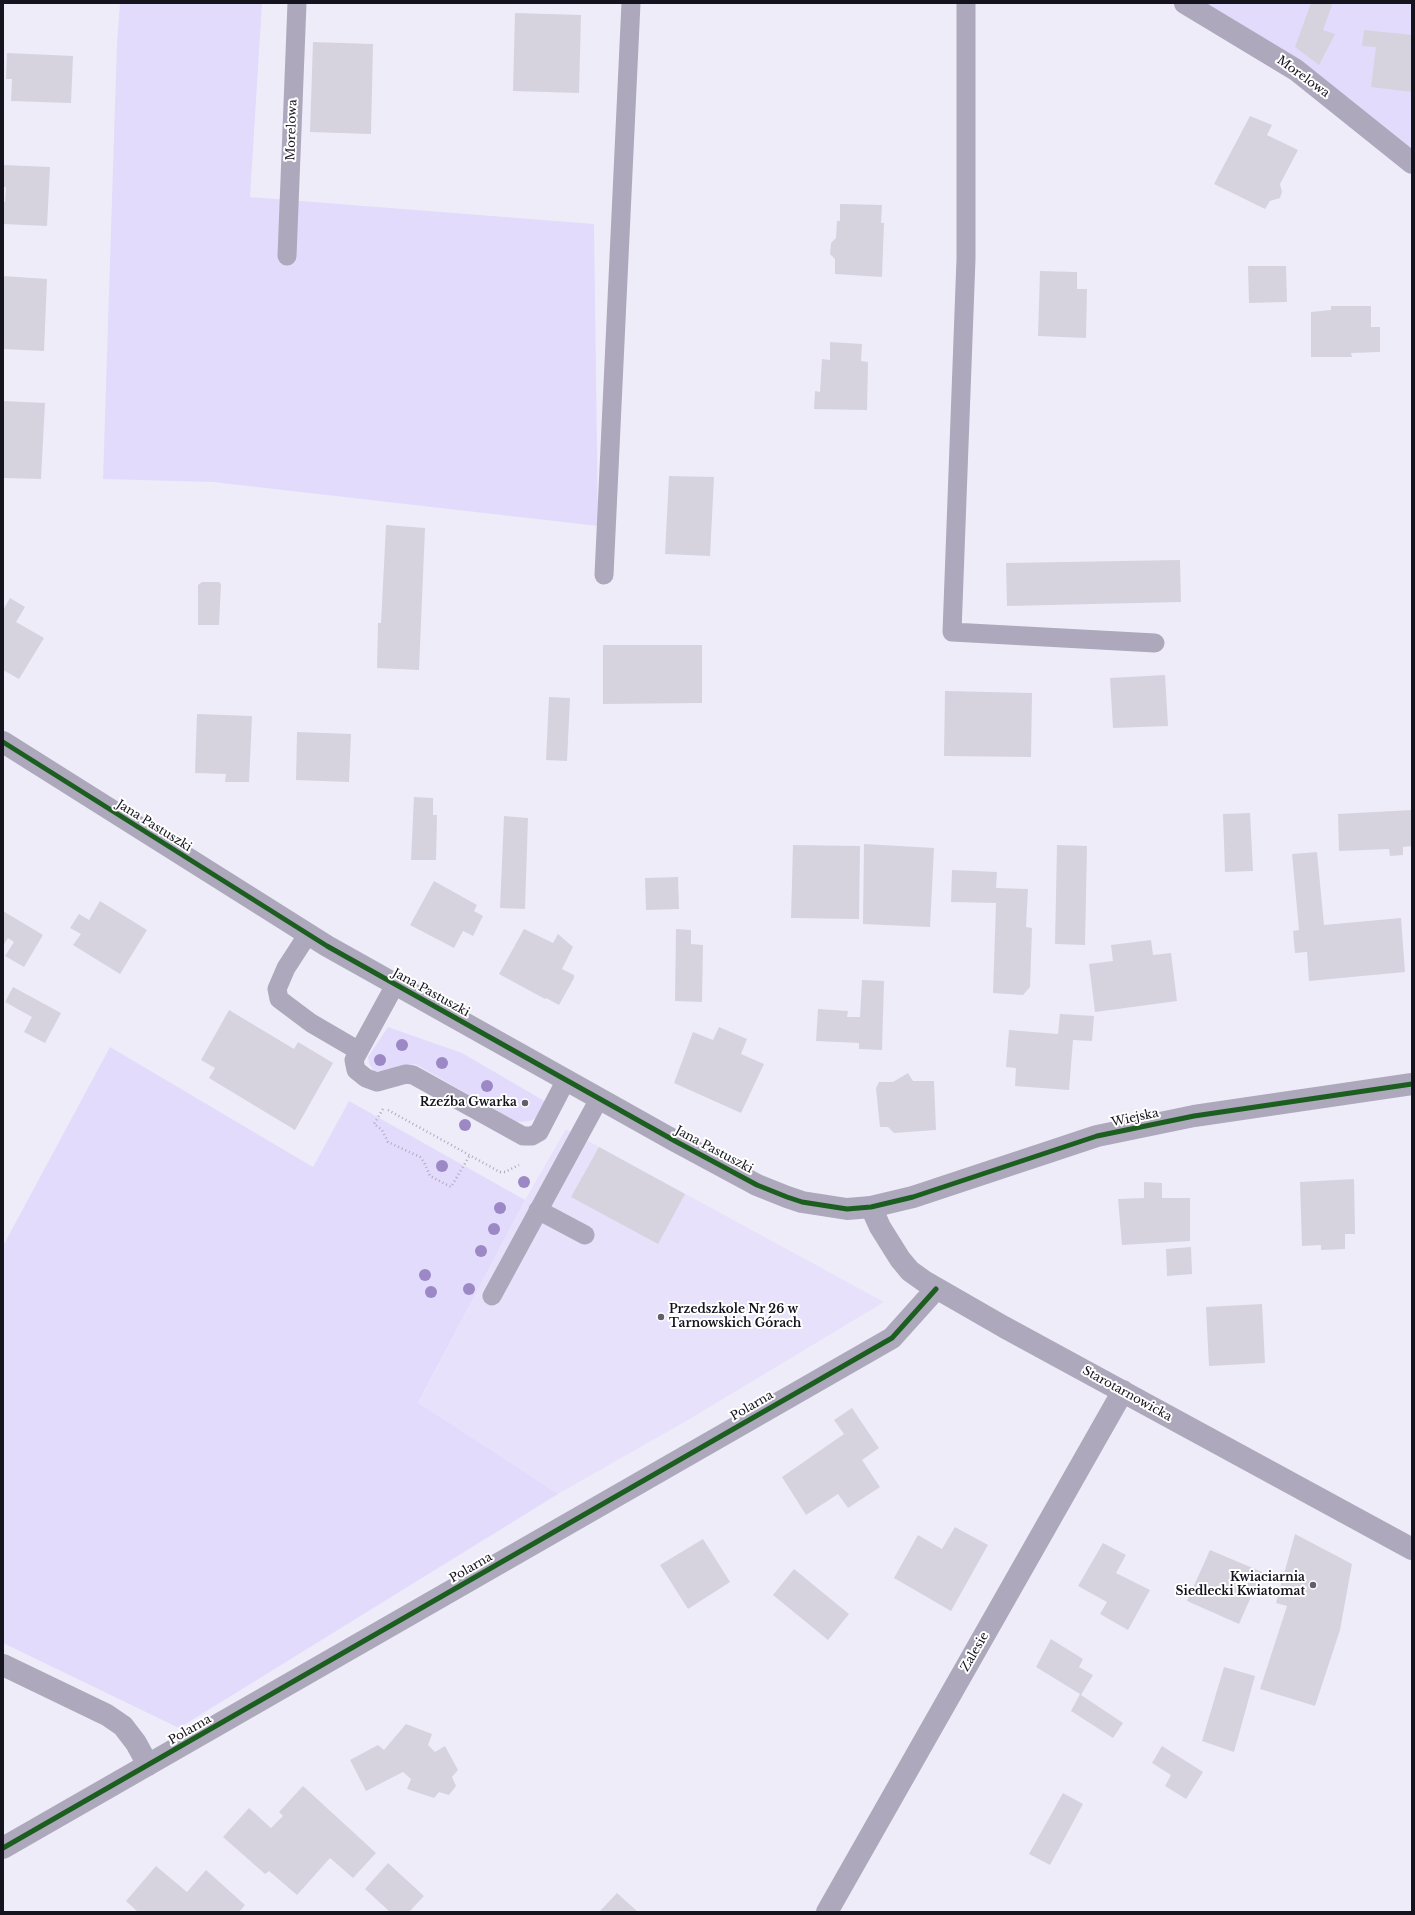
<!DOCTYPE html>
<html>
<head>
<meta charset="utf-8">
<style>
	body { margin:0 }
	#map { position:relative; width:1415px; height:1915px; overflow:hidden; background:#efecf9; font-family:"Libre Baskerville",serif }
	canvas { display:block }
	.frame { position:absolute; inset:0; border:4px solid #15131d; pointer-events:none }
</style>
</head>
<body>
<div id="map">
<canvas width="1415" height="1915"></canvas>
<div class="frame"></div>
</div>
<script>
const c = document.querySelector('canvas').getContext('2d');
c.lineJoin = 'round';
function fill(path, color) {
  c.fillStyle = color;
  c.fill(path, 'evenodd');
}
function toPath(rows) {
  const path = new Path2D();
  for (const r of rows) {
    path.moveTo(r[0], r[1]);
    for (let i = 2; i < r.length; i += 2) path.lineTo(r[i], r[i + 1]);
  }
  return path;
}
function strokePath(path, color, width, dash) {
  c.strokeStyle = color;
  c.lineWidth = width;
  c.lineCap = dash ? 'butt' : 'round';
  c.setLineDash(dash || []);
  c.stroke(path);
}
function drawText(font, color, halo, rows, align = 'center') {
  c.font = font + ' "Libre Baskerville",serif';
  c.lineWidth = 4;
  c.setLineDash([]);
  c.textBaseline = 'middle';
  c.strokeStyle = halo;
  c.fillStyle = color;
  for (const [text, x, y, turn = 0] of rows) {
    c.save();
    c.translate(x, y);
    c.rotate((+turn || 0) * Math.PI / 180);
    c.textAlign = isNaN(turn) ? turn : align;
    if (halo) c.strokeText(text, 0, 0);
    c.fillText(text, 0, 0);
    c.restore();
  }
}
fill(toPath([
	[566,1129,884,1302,688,1420,558,1494,418,1404,525,1200]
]), '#e7e1fb');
fill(toPath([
	[120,3,262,3,250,197,594,224,598,526,213,482,103,479,117,43],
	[1174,3,1412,3,1412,165,1313,80],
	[388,1027,462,1053,546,1102,536,1118,530,1121,517,1122,415,1064,375,1072,369,1064,368,1057],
	[110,1047,313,1167,349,1101,525,1200,418,1403,558,1494,179,1728,3,1643,3,1246]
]), '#e2dbfc');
fill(toPath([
	[1311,3,1330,3,1332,5,1323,30,1335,34,1319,65,1295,47],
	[515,13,581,15,579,93,513,91],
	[1364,30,1412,35,1412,92,1371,87,1376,47,1362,46],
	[313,42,373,44,371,134,310,132],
	[7,53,73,56,71,103,11,101,12,79,6,79],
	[1250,116,1272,125,1267,135,1298,150,1280,184,1282,192,1280,198,1270,201,1265,209,1214,184],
	[3,165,50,167,47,226,3,224,3,202,5,202,6,187,3,187],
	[840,204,882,205,881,223,884,223,882,277,835,274,835,259,830,254,831,243,836,238,837,221,840,221],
	[1248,266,1286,266,1287,302,1249,303],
	[1040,271,1077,272,1077,289,1087,289,1086,338,1038,336],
	[3,276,47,279,44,351,3,349],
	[1331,306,1371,306,1371,327,1380,327,1380,352,1351,353,1352,357,1311,357,1311,312,1331,310],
	[830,342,862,344,861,361,868,362,867,410,814,409,815,391,820,392,822,359,830,360],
	[3,401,45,403,41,479,3,478],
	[669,476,714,477,710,556,665,554],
	[386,525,425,528,419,670,377,668,378,623,381,623],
	[1180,560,1181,602,1007,606,1006,563],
	[202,582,219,582,221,584,219,625,198,625,198,585],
	[10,598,25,607,16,622,44,638,19,679,3,670,3,610],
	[603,645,702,645,702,703,603,704],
	[1165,675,1168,726,1113,728,1110,678],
	[945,691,1032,693,1031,757,944,756],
	[549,697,570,698,567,761,546,760],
	[197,714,252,716,249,782,225,782,226,774,195,773],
	[297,732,351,734,349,782,296,780],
	[414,797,433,798,433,815,437,815,436,860,411,860],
	[1412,810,1412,846,1403,847,1403,855,1390,856,1389,849,1339,851,1338,814],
	[1250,813,1253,871,1225,872,1223,814],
	[504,816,528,818,525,909,500,908],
	[864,844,934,848,930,927,863,924],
	[793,845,860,846,859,919,791,918],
	[1057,845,1087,846,1085,945,1055,944],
	[1317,852,1324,925,1401,918,1405,972,1309,981,1307,952,1295,953,1293,931,1299,930,1292,854],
	[952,870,997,872,996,888,1028,889,1026,927,1032,928,1030,987,1023,995,993,993,996,903,951,902],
	[678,877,679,909,646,910,645,878],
	[434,881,477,905,474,911,483,916,473,936,463,931,454,948,410,925],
	[100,901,147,930,120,974,73,945,81,934,70,928,79,914,89,920],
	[3,911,43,935,24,967,5,956,14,942,8,938,3,946],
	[524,929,553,943,558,934,573,947,562,969,574,975,574,978,559,1005,546,998,545,999,499,974],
	[676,929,691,930,691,944,703,945,702,1002,675,1001],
	[1151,940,1153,955,1171,953,1177,1001,1095,1012,1089,964,1113,961,1111,945],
	[862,980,884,981,882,1050,859,1049,859,1043,816,1041,818,1009,848,1011,847,1017,860,1017],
	[13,987,61,1013,45,1043,24,1032,32,1017,5,1002],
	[229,1010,294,1049,298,1042,333,1063,295,1130,209,1078,215,1068,201,1060],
	[1060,1014,1094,1016,1092,1041,1073,1040,1069,1090,1015,1086,1016,1068,1006,1067,1009,1030,1058,1034],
	[719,1027,747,1039,741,1054,764,1064,741,1113,674,1083,693,1032,713,1040],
	[908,1073,913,1081,934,1081,936,1130,894,1133,888,1127,880,1127,876,1088,879,1082,893,1082],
	[599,1147,685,1194,658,1244,571,1197],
	[1354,1179,1355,1234,1345,1234,1345,1249,1321,1250,1321,1245,1302,1246,1300,1182],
	[1144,1182,1162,1183,1162,1198,1190,1198,1190,1241,1122,1245,1118,1199,1144,1198],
	[1191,1247,1192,1274,1167,1276,1166,1249],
	[1262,1304,1265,1363,1209,1366,1206,1307],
	[852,1408,879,1448,862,1460,880,1487,848,1508,838,1494,806,1515,782,1477,844,1434,834,1420],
	[955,1527,988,1545,951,1611,894,1578,918,1535,942,1549],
	[1295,1534,1352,1564,1340,1630,1315,1706,1260,1689,1287,1606,1276,1603],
	[703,1539,730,1582,688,1609,660,1565],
	[1103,1543,1126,1555,1116,1573,1150,1590,1128,1630,1100,1614,1107,1602,1078,1586],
	[1210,1550,1262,1572,1239,1624,1187,1601],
	[794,1569,849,1614,828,1640,773,1595],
	[1051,1639,1083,1659,1079,1667,1093,1675,1081,1695,1123,1723,1113,1738,1071,1711,1080,1694,1036,1667],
	[1224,1667,1255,1676,1234,1752,1202,1741],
	[406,1724,432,1734,428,1745,435,1752,445,1746,458,1770,452,1777,456,1786,449,1795,439,1792,434,1798,407,1789,411,1779,403,1772,366,1791,350,1760,378,1745,384,1750],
	[1162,1746,1203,1772,1186,1799,1165,1786,1171,1775,1152,1763],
	[303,1786,376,1853,353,1878,330,1858,297,1895,269,1871,265,1874,223,1837,249,1808,271,1828,283,1816,279,1812],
	[1063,1793,1083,1804,1050,1865,1029,1854],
	[388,1863,424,1896,409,1912,390,1912,365,1889],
	[156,1866,187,1892,206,1870,245,1905,239,1912,138,1912,126,1901],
	[617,1893,638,1912,599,1912]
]), '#d6d3df');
strokePath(toPath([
	[383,1109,374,1124,382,1130,388,1142,420,1157,424,1162,430,1176,451,1187,470,1155],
	[388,1110,500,1172,505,1172,519,1165]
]), '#aeabb9', 2.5, [1, 3]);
strokePath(toPath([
	[966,3,966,259,952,632,1155,643],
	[287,256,297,3],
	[604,575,631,3],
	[308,934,286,968,277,989,279,999,311,1023,359,1051],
	[395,985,354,1060,356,1070,366,1078,377,1082,406,1074,413,1075,523,1136,532,1136,539,1132,566,1080],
	[538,1210,585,1235],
	[492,1296,599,1099]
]), '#ada8bb', 19);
strokePath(toPath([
	[1185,3,1296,70,1412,163],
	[871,1207,880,1227,900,1259,910,1271,924,1281,1004,1327,1412,1549],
	[3,1665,107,1715,123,1726,136,1743,148,1765],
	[3,1848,892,1338,936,1289],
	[827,1912,1123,1391]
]), '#ada8bb', 22);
strokePath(toPath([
	[3,742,327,946,675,1141,757,1185,787,1197,802,1202,847,1209,871,1207,913,1197,1097,1136,1194,1116,1412,1084]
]), '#ada8bb', 22);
strokePath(toPath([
	[3,742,327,946,675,1141,757,1185,787,1197,802,1202,847,1209,871,1207,913,1197,1097,1136,1194,1116,1412,1084],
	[3,1848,892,1338,936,1289]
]), '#1b5e20', 5);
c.fillStyle = '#9c88c5';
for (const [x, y] of [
	[402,1045],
	[380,1060],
	[442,1063],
	[487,1086],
	[465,1125],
	[442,1166],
	[524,1182],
	[500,1208],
	[494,1229],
	[481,1251],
	[425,1275],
	[469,1289],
	[431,1292]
]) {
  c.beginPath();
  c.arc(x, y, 6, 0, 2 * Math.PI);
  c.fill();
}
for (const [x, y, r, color] of [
	[525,1103,4,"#615f6a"],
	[661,1317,4,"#615f6a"],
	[1313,1585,4,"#615f6a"]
]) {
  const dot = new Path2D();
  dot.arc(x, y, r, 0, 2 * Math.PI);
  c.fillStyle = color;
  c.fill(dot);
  strokePath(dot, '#fff', 1.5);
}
drawText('12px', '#15131d', '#fff', [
	["Morelowa",1303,77,36],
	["Morelowa",292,130,-88],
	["Jana Pastuszki",154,826,32],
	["Jana Pastuszki",431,993,29],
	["Wiejska",1135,1118,-12],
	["Jana Pastuszki",714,1150,28],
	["Starotarnowicka",1127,1394,29],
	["Polarna",752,1406,-30],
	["Polarna",471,1568,-30],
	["Zalesie",975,1652,-60],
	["Polarna",190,1730,-30]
]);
drawText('bold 12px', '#15131d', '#fff', [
	["Rzeźba Gwarka",517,1103],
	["Przedszkole Nr 26 w",669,1310,"left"],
	["Tarnowskich Górach",669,1324,"left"],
	["Kwiaciarnia",1305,1578],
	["Siedlecki Kwiatomat",1305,1592]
], 'right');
</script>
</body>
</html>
